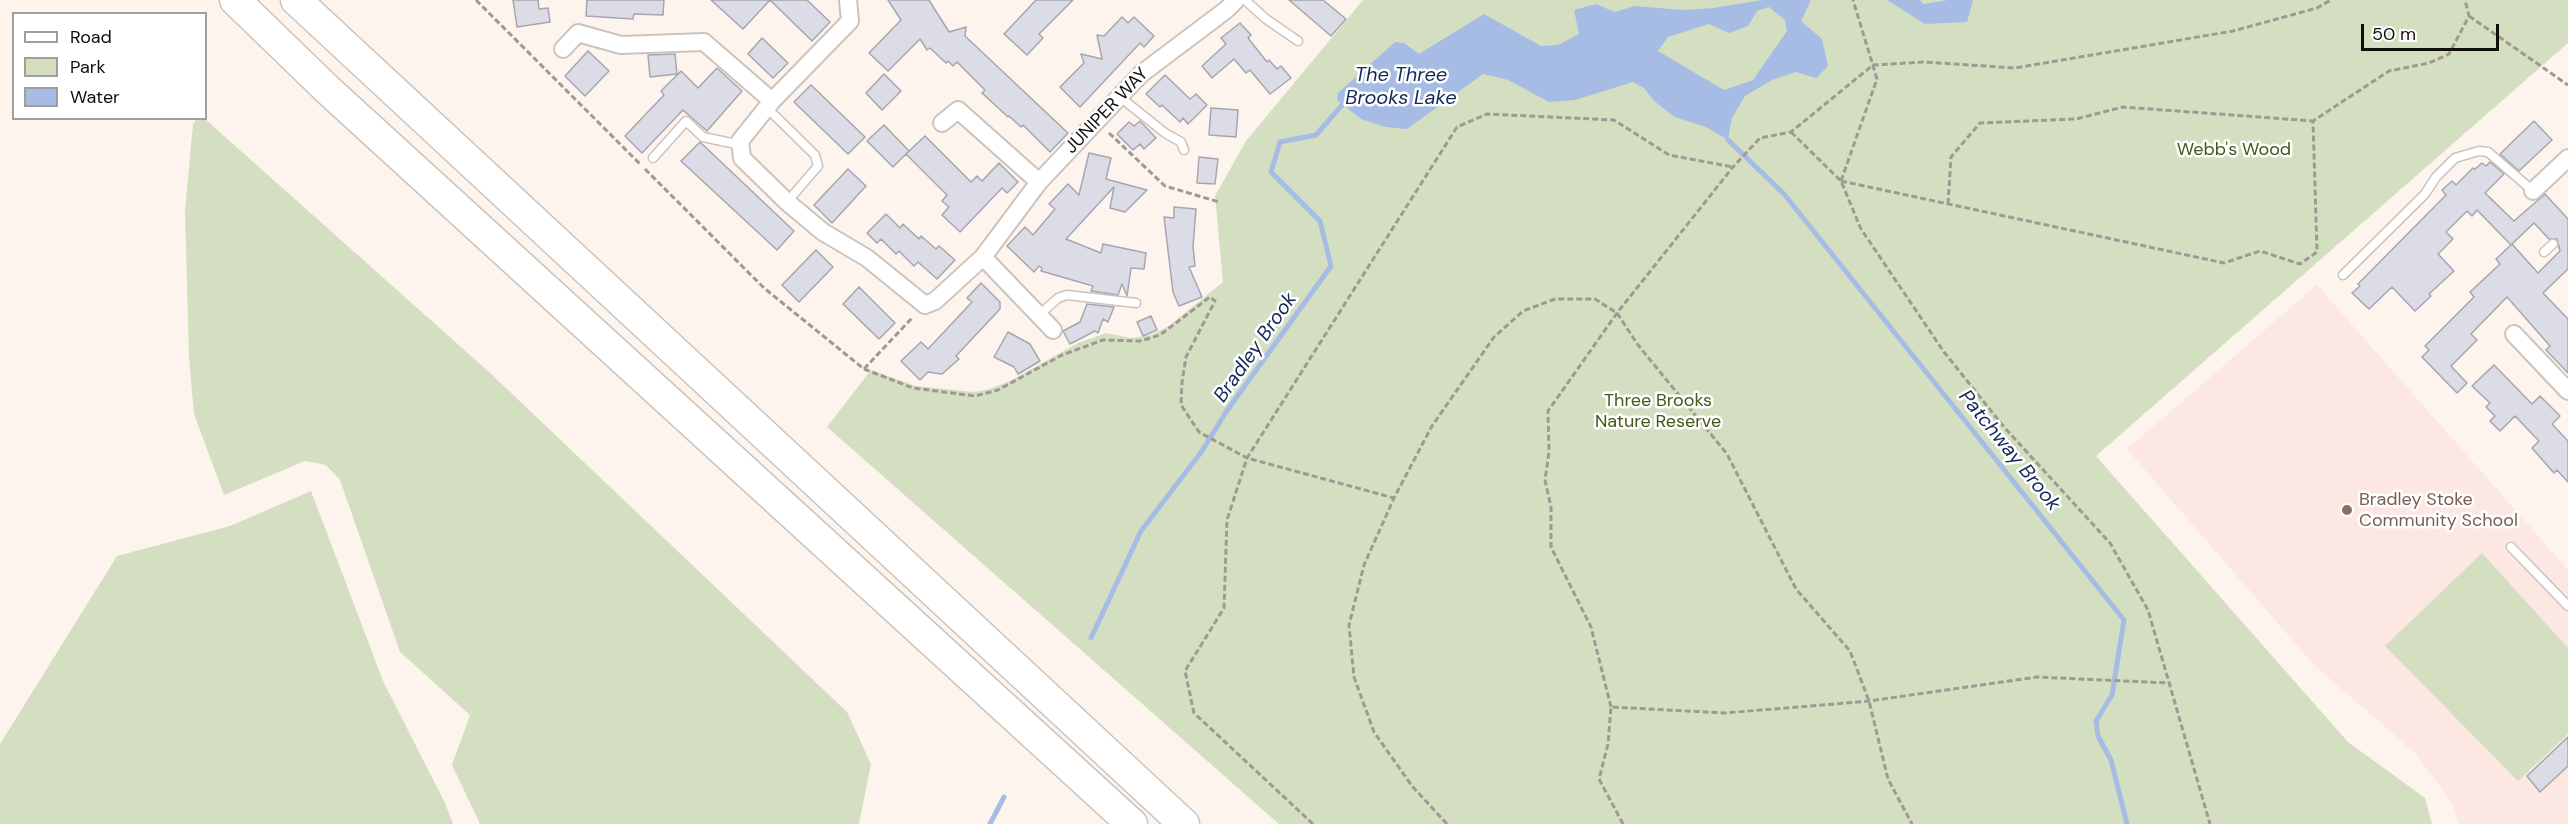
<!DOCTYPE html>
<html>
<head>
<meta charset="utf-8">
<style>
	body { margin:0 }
	#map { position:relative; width:2568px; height:824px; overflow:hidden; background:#fdf5ed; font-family:"DM Sans",sans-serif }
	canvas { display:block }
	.legend { position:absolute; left:12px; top:12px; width:195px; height:108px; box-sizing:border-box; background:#fff; border:2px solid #a09f9e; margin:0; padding:8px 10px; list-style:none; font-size:18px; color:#110f0c }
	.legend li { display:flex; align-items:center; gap:12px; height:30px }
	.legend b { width:30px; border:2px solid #a09f9e }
	.scale { position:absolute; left:2361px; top:24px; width:138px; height:27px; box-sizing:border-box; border:3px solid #110f0c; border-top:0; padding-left:8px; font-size:18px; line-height:21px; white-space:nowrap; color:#110f0c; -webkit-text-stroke:4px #fff; paint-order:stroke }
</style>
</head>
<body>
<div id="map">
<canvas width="2568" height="824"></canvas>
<ul class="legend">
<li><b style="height:8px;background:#fff"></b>Road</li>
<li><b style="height:16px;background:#d4dfc1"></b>Park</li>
<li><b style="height:16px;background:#a7bce4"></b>Water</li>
</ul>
<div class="scale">50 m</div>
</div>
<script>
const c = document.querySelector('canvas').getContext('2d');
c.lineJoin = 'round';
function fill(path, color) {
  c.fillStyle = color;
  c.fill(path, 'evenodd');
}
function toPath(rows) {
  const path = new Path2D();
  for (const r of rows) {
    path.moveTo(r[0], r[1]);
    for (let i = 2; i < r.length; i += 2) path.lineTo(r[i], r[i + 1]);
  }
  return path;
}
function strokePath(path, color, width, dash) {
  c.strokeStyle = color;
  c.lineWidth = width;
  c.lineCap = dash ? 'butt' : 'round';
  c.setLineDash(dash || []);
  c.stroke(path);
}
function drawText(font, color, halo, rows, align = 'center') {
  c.font = font + ' "DM Sans",sans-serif';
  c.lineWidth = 5;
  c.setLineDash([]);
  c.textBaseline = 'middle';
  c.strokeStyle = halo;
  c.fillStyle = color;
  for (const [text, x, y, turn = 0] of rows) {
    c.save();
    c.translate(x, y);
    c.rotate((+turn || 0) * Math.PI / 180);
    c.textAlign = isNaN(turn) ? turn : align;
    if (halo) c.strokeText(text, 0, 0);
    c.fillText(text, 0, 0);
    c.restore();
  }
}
fill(toPath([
	[2317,285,2568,570,2568,824,2459,824,2452,803,2416,754,2314,665,2127,449]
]), '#fce7e2');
fill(toPath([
	[1363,0,2568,0,2568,43,2096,456,2348,742,2425,798,2432,824,1279,824,827,427,871,370,916,386,974,392,989,389,1010,381,1078,343,1106,333,1131,338,1151,335,1169,326,1223,282,1215,196,1246,141],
	[196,119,205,119,488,371,847,712,871,764,859,824,480,824,452,765,470,715,400,652,340,480,326,465,305,461,224,495,194,414,189,357,185,211,193,124],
	[311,491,383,681,445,803,453,824,0,824,0,744,117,556,230,526],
	[2482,553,2568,648,2568,734,2518,781,2385,646]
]), '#d4dfc1');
fill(toPath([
	[1763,0,1811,0,1801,21,1822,39,1828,66,1816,78,1796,72,1772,80,1745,96,1732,118,1728,140,1706,127,1675,117,1654,101,1644,88,1633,82,1575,100,1549,102,1508,80,1483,74,1407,129,1385,127,1361,119,1337,100,1338,93,1395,42,1404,43,1419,54,1484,14,1541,46,1558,45,1579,34,1574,10,1596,4,1615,12,1634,6,1684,10,1713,8],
	[1769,7,1785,20,1787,31,1753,80,1724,90,1658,51,1668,37,1709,24,1729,33,1748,26,1757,11],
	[1887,0,1920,0,1923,4,1948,0,1973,0,1967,22,1925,24]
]), '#a7bce4');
strokePath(toPath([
	[1728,140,1784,194,2124,620,2112,695,2096,721,2098,736,2111,760,2127,824],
	[1091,638,1141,531,1202,451,1226,412,1331,266,1320,221,1271,172,1280,142,1316,135,1342,105],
	[990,824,1004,797]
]), '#a7bce4', 5);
const building = toPath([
	[513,0,538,0,539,9,548,8,550,22,517,27,513,0],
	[587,0,664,0,663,15,634,14,633,19,586,16,587,0],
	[711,0,807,0,830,22,812,41,770,0,743,29,711,0],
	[888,0,929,0,949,32,966,27,965,36,1068,133,1050,152,1023,125,1021,127,1009,116,1008,117,982,93,985,90,957,62,953,66,948,61,946,63,930,48,927,50,920,39,888,71,869,53,901,20,888,0],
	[1036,0,1073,0,1039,34,1043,38,1027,55,1004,34,1036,0],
	[1289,0,1323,0,1346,19,1331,36,1289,0],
	[1122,17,1128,23,1134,17,1154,36,1144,47,1140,43,1080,107,1060,87,1084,63,1081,54,1102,59,1097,35,1104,36,1122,17],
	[1240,23,1251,35,1248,38,1267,62,1269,60,1277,69,1281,66,1291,78,1270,94,1250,70,1246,73,1234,59,1212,78,1202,66,1226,44,1221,38,1240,23],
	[762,38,788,63,773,78,748,54,762,38],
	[588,51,609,71,585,96,565,76,588,51],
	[675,54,677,74,650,77,648,55,675,54],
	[717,68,742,91,707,131,683,110,642,153,625,136,664,95,661,91,681,71,698,88,717,68],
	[884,74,901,91,882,110,866,93,884,74],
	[1165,75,1190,99,1196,94,1207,105,1188,124,1183,118,1180,122,1162,105,1160,107,1146,94,1165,75],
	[811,85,865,137,848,154,794,102,811,85],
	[1211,108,1238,110,1236,137,1209,135,1211,108],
	[1140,121,1156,138,1144,149,1140,144,1133,150,1117,134,1129,122,1134,126,1140,121],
	[2534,121,2552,140,2519,171,2500,154,2534,121],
	[884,125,909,151,893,167,867,141,884,125],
	[925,136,971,182,977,176,982,181,999,163,1018,182,1007,193,1002,188,960,232,942,215,949,207,942,201,947,195,906,154,925,136],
	[700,142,794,231,777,250,681,161,700,142],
	[1089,153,1111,158,1106,179,1147,190,1125,212,1110,208,1114,187,1066,239,1101,253,1103,244,1146,253,1144,269,1131,268,1127,296,1122,284,1118,295,1091,291,1093,286,1041,271,1042,268,1039,266,1034,272,1007,246,1025,227,1033,235,1055,209,1049,204,1068,184,1079,195,1089,153],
	[1199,157,1218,159,1215,184,1197,183,1199,157],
	[2490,162,2504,174,2485,193,2514,221,2545,194,2568,219,2568,269,2543,293,2568,319,2568,373,2546,350,2550,346,2507,297,2471,334,2477,340,2451,366,2467,383,2457,393,2422,357,2429,350,2425,346,2474,297,2470,292,2500,264,2496,259,2512,244,2538,273,2560,251,2557,239,2549,239,2534,223,2511,245,2477,210,2472,216,2467,211,2446,232,2453,239,2438,254,2454,271,2429,294,2431,296,2415,311,2392,287,2369,309,2352,293,2360,286,2358,284,2446,195,2442,190,2452,181,2456,185,2473,168,2475,169,2482,163,2486,166,2490,162],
	[848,169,866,186,832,223,814,205,848,169],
	[1174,207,1196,209,1193,246,1195,266,1189,267,1202,297,1179,306,1173,292,1164,217,1174,218,1174,207],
	[886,214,900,228,903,224,919,239,921,236,936,249,939,246,955,260,937,279,918,262,914,266,899,251,896,254,881,239,877,243,867,233,886,214],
	[816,250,833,267,799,302,782,285,816,250],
	[981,283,1000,302,1000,309,956,356,959,359,942,374,928,372,920,380,901,361,921,342,928,349,972,302,967,298,981,283],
	[859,287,895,323,879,339,843,304,859,287],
	[1087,304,1114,307,1108,322,1103,319,1098,333,1095,331,1070,344,1063,331,1080,322,1087,304],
	[1151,316,1157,330,1143,336,1137,322,1151,316],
	[1008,332,1030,344,1040,361,1018,374,1014,367,994,357,1008,332],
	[2494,365,2532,404,2540,396,2560,416,2552,424,2568,441,2568,482,2557,470,2554,473,2532,448,2539,441,2515,416,2500,431,2490,421,2495,416,2486,407,2490,403,2472,386,2494,365],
	[2568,737,2568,766,2540,792,2527,776,2568,737]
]);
fill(building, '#dbdce6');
strokePath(building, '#a5a6af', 1.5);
const lane = toPath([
	[1245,0,1266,19,1298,41],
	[1120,97,1165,133,1181,142,1184,150],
	[767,108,815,155,818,166,787,202],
	[653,158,686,121,703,137,741,145],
	[2544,252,2553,244],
	[2343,275,2425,194,2436,177,2455,158,2479,151,2488,152,2533,191],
	[1039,315,1058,298,1067,295,1136,303],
	[2511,547,2568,606]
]);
const street = toPath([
	[848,0,850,21,772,101,740,141,742,158,787,202,823,232,867,258,925,305,935,301,983,257,1039,182,1141,74,1226,10,1236,0],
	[563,49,578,33,621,45,704,42,772,101],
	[942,123,958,110,1039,182],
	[2533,191,2568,158],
	[983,257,1053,330],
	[2514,334,2568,391]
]);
const highway = toPath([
	[235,0,328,90,1132,824],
	[296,0,1184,824]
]);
strokePath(lane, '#ccc4bc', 11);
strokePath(street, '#ccc4bc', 20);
strokePath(highway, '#ccc4bc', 33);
strokePath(toPath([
	[476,0,640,164],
	[2469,16,2568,85],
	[1791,132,1841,181,1861,229,1944,352,2004,427,2110,543,2148,610,2210,824],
	[1109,133,1165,186,1219,202],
	[645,169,764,288,864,369,913,388,975,396,998,390,1062,355,1103,340,1140,341,1160,335,1210,297,1215,301,1186,357,1182,382,1181,405,1199,432,1247,458,1394,498],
	[1841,181,2224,263,2260,251,2300,264,2317,252,2313,121,2389,71,2429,63,2449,54,2469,16,2465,0],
	[1841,181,1877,79,1853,0],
	[1948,204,1951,157,1980,123,2076,119,2123,107,2313,121],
	[864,369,912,318],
	[1611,707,1591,627,1551,547,1551,507,1545,480,1549,452,1548,411,1617,313,1733,167,1760,138,1791,132,1873,65,1924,62,2015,68,2233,31,2317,8,2331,0],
	[1313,824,1194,713,1185,671,1224,608,1227,520,1247,458,1457,127,1487,114,1614,120,1669,155,1733,167],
	[1447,824,1412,786,1374,732,1354,677,1349,625,1364,565,1394,498,1432,426,1494,337,1523,311,1555,299,1595,299,1617,313,1638,345,1727,454,1796,589,1850,651,1869,701,1888,779,1912,824],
	[1623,824,1599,779,1608,744,1611,707,1725,713,1869,701,2037,677,2169,683]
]), '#9f9993', 3, [6, 3]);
strokePath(lane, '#fff', 8);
strokePath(street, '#fff', 16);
strokePath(highway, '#fff', 30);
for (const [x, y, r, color] of [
	[2347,510,6,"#8d6e63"]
]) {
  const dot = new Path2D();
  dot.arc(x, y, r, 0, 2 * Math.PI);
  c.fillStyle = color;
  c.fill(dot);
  strokePath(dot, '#fff', 2);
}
drawText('18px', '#110f0c', '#fff', [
	["JUNIPER WAY",1107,111,-46]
]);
drawText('18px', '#455818', '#fff', [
	["Webb's Wood",2234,150],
	["Three Brooks",1658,401],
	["Nature Reserve",1658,422]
]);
drawText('18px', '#785e54', '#fff', [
	["Bradley Stoke",2359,500],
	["Community School",2359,521]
], 'left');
drawText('italic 20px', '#122858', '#fff', [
	["The Three",1401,76],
	["Brooks Lake",1401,99],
	["Bradley Brook",1256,348,-55],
	["Patchway Brook",2009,451,51]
]);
</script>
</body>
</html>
